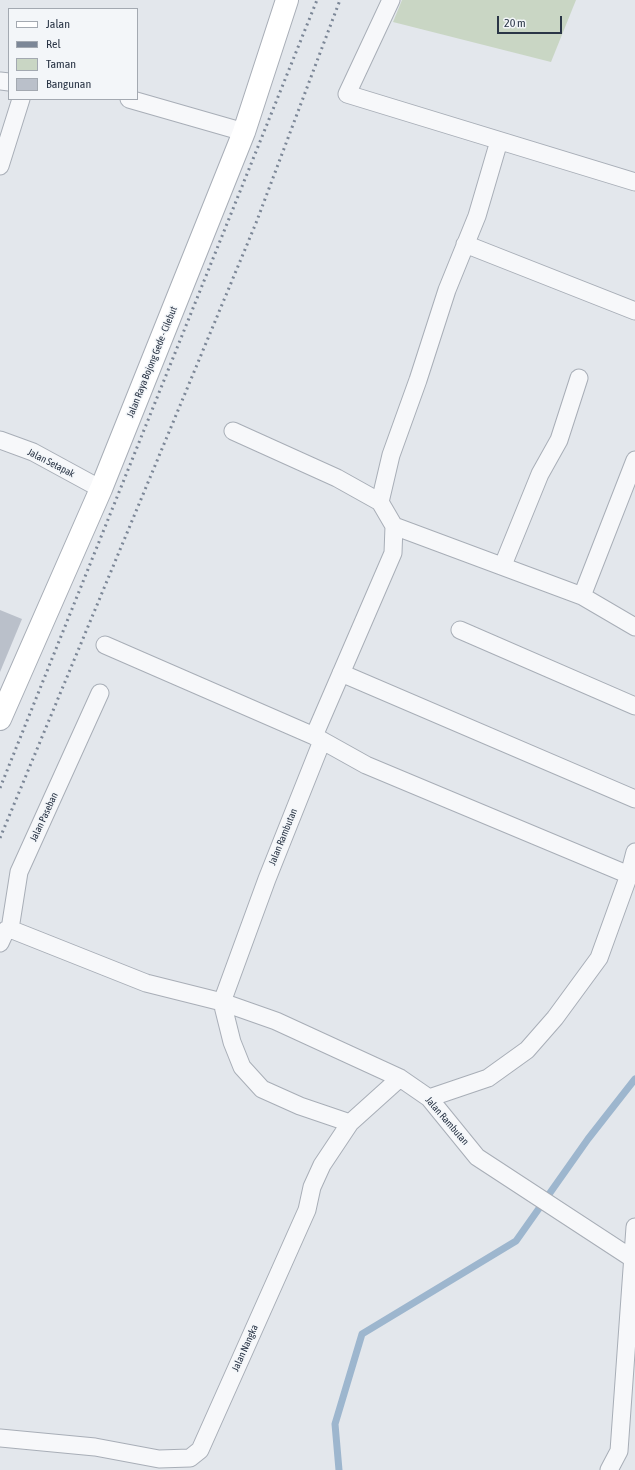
<!DOCTYPE html>
<html>
<head>
<meta charset="utf-8">
<style>
	body { margin:0 }
	#map { position:relative; width:635px; height:1470px; overflow:hidden; background:#e3e7ec; font-family:"Asap Condensed",sans-serif }
	canvas { display:block }
	.legend { position:absolute; left:8px; top:8px; width:130px; height:92px; box-sizing:border-box; background:#f3f6f9; border:1px solid #a3a9b1; margin:0; padding:5px 7px; list-style:none; font-size:12px; color:#2a3546 }
	.legend li { display:flex; align-items:center; gap:8px; height:20px }
	.legend b { width:20px; border:1px solid #a3a9b1 }
	.scale { position:absolute; left:497px; top:16px; width:65px; height:18px; box-sizing:border-box; border:2px solid #2a3546; border-top:0; padding-left:5px; font-size:12px; line-height:14px; white-space:nowrap; color:#2a3546; -webkit-text-stroke:3px #f3f6f9; paint-order:stroke }
</style>
</head>
<body>
<div id="map">
<canvas width="635" height="1470"></canvas>
<ul class="legend">
<li><b style="height:5px;background:#fff"></b>Jalan</li>
<li><b style="height:5px;background:#7c8797"></b>Rel</li>
<li><b style="height:11px;background:#c9d6c4"></b>Taman</li>
<li><b style="height:11px;background:#bac0ca"></b>Bangunan</li>
</ul>
<div class="scale">20 m</div>
</div>
<script>
const c = document.querySelector('canvas').getContext('2d');
c.lineJoin = 'round';
function fill(path, color) {
  c.fillStyle = color;
  c.fill(path, 'evenodd');
}
function toPath(rows) {
  const path = new Path2D();
  for (const r of rows) {
    path.moveTo(r[0], r[1]);
    for (let i = 2; i < r.length; i += 2) path.lineTo(r[i], r[i + 1]);
  }
  return path;
}
function strokePath(path, color, width, dash) {
  c.strokeStyle = color;
  c.lineWidth = width;
  c.lineCap = dash ? 'butt' : 'round';
  c.setLineDash(dash || []);
  c.stroke(path);
}
function drawText(font, color, halo, rows, align = 'center') {
  c.font = font + ' "Asap Condensed",sans-serif';
  c.lineWidth = 3;
  c.setLineDash([]);
  c.textBaseline = 'middle';
  c.strokeStyle = halo;
  c.fillStyle = color;
  for (const [text, x, y, turn = 0] of rows) {
    c.save();
    c.translate(x, y);
    c.rotate((+turn || 0) * Math.PI / 180);
    c.textAlign = isNaN(turn) ? turn : align;
    if (halo) c.strokeText(text, 0, 0);
    c.fillText(text, 0, 0);
    c.restore();
  }
}
fill(toPath([
	[402,0,576,0,551,62,393,22]
]), '#c9d6c4');
strokePath(toPath([
	[339,1470,335,1424,362,1334,516,1241,588,1139,635,1079]
]), '#9db6ce', 7);
fill(toPath([
	[0,610,22,619,0,672]
]), '#bac0ca');
const minor = toPath([
	[391,0,347,94,635,182],
	[0,81,9,82],
	[129,99,244,132],
	[0,166,21,99],
	[465,244,635,311],
	[233,431,337,478,380,502],
	[0,440,33,452,101,489],
	[394,526,582,596,635,627],
	[503,565,540,474,559,440,579,378],
	[582,596,635,460],
	[460,630,635,706],
	[105,645,314,736,366,765,629,875],
	[341,673,635,799],
	[314,736,393,553,394,526,380,502,391,455,418,380,447,290,477,216,499,141],
	[322,741,267,879,222,1002,232,1042,242,1067,262,1089,300,1106,350,1123],
	[10,929,146,983,222,1002,276,1021,400,1078,429,1098,477,1157,633,1259],
	[0,943,6,930,10,929,19,872,100,693],
	[429,1098,488,1078,527,1050,555,1018,599,958,629,875,635,852],
	[0,1438,95,1447,159,1459,190,1458,200,1450,307,1210,312,1187,322,1165,350,1123,400,1078],
	[609,1470,619,1451,635,1227]
]);
const secondary = toPath([
	[0,719,101,489,244,132,287,0]
]);
strokePath(minor, '#a8aeb7', 19);
strokePath(secondary, '#a8aeb7', 24);
strokePath(minor, '#f7f8fa', 17);
strokePath(secondary, '#fff', 22);
strokePath(toPath([
	[0,788,317,0],
	[0,838,256,223,340,0]
]), '#7c8797', 3, [2, 4]);
drawText('10px', '#2a3546', '#f3f6f9', [
	["Jalan Raya Bojong Gede - Cilebut",152,362,-68],
	["Jalan Setapak",51,463,27],
	["Jalan Paseban",44,817,-65],
	["Jalan Rambutan",283,837,-68],
	["Jalan Rambutan",447,1121,49],
	["Jalan Nangka",245,1348,-66]
]);
</script>
</body>
</html>
